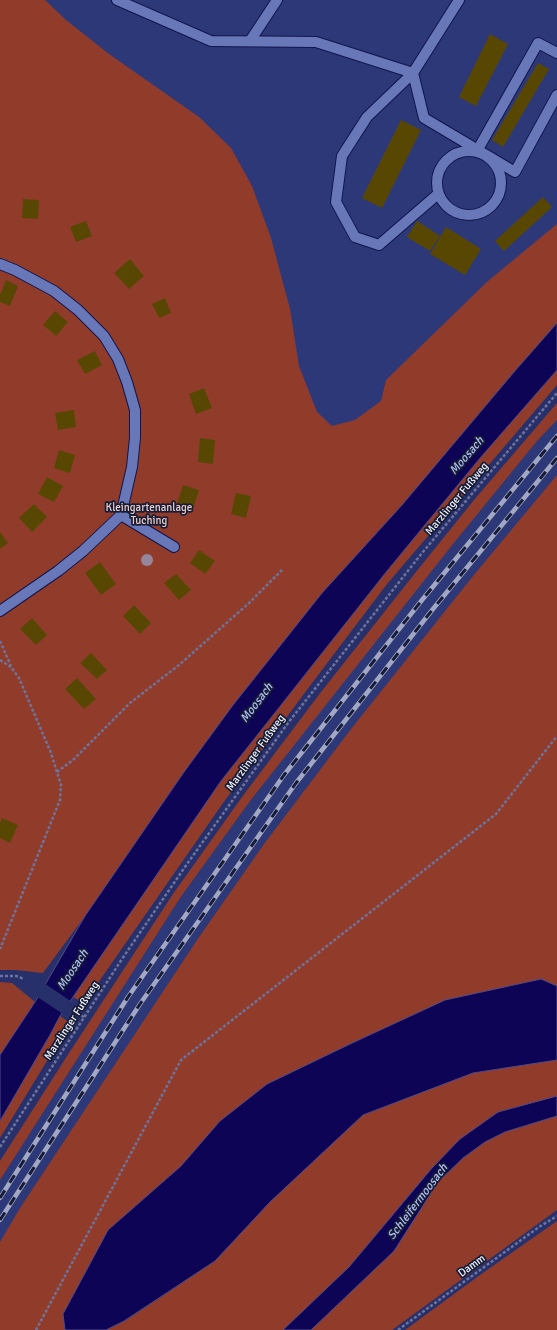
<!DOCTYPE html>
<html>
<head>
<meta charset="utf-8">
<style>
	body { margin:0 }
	canvas { display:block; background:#27306a }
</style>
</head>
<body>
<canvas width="557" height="1330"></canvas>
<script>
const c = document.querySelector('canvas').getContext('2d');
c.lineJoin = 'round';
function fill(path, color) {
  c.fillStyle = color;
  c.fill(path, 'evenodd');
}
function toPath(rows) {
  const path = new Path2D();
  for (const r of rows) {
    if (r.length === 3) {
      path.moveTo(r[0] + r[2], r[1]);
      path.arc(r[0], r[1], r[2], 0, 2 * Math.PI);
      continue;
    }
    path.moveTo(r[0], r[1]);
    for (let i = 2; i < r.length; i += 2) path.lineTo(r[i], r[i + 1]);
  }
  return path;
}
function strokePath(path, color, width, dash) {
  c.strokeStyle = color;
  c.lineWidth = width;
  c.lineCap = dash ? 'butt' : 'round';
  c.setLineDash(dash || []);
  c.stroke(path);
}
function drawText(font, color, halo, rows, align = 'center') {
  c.font = font + ' Signika,sans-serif';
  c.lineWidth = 3.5;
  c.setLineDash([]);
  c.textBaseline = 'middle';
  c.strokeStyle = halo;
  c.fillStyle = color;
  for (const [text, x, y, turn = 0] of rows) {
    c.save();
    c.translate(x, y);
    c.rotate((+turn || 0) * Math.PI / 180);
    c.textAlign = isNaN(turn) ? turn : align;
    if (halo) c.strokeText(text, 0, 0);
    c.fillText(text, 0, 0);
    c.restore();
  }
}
fill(toPath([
	[9,0,557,0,557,241,338,466],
	[557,420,557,475,473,576,351,729,264,844,197,940,20,1208,0,1242,0,1180,180,898,250,801,330,698,453,544,537,441]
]), '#2d3879');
fill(toPath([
	[0,0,45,0,66,20,109,54,199,117,231,148,252,186,271,238,290,309,299,366,317,412,332,426,355,420,381,401,386,380,488,281,557,224,557,323,514,372,402,505,322,593,184,772,85,916,43,973,16,970,0,970],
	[557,370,557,385,387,584,306,691,223,803,84,1003,73,997,221,781,387,571,481,457],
	[557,403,557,420,537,441,453,544,250,801,180,898,0,1180,0,1161,69,1053,173,894,242,797,321,692,416,572,474,500],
	[557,475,557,986,541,979,220,1121,181,1166,63,1314,65,1330,0,1330,0,1242,20,1208,197,940,264,844,351,729,473,576],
	[0,982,12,983,35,1002,0,1055],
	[60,1016,70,1023,0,1138,0,1121,50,1035],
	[557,1060,557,1096,536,1103,460,1139,432,1168,349,1267,283,1330,106,1330,125,1321,215,1261,270,1202,363,1115,473,1073],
	[557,1116,557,1210,392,1330,311,1330,394,1251,438,1182,463,1158,485,1142,505,1132],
	[557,1221,557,1330,405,1330,480,1275]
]), '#913c2b');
const water = toPath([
	[557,323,557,370,481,457,387,571,221,781,60,1016,50,1035,0,1121,0,1055,35,1002,85,916,184,772,233,705,322,593,402,505,514,372,557,323],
	[541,979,557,986,557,1060,473,1073,363,1115,270,1202,215,1261,124,1321,106,1330,65,1330,63,1314,108,1230,181,1166,220,1121,267,1084,350,1044,445,1000,541,979],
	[557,1096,557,1116,505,1132,485,1142,463,1158,438,1182,394,1251,311,1330,283,1330,349,1267,432,1168,460,1139,498,1112,557,1096]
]);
fill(water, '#0e0456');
strokePath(water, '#524b87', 1);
fill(toPath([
	[44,983,72,1002,63,1014,36,996]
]), '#27306a');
fill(toPath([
	[490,34,508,44,476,106,459,97],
	[538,63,549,69,503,147,492,140],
	[401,120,421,130,382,208,362,198],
	[543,197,552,207,504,251,495,241],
	[23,199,39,200,38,219,22,218],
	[86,221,92,236,76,242,70,227],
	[417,221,440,236,430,251,407,237],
	[446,227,481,249,465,275,430,254],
	[130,259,144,276,129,289,114,273],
	[6,280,18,286,10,306,0,302,0,295],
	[165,298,171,313,159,318,152,304],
	[55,311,68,322,56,336,43,325],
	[95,351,102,365,85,374,77,360],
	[204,388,212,408,196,414,189,394],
	[74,410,76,427,58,430,55,413],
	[200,438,215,440,213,464,198,462],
	[59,450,75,455,70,473,54,468],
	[47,477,63,486,54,502,38,494],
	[183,485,199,490,192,512,176,507],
	[236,493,251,496,246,518,231,514],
	[34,504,47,517,32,532,19,518],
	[0,532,8,543,0,549],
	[199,550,215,561,205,574,190,563],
	[100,562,116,584,101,595,85,573],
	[176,574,191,590,179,600,164,583],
	[134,605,151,623,140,634,123,616],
	[32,618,47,635,36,645,20,629],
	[91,653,107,670,97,679,80,663],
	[77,678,96,699,84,709,65,689],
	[2,818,18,825,10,843,0,838,0,823]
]), '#584703');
const service = toPath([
	[117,0,211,41,316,42,413,73,459,0],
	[250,41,277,0],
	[413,73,367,117,342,156,336,202,355,237,379,245,438,194],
	[413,73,424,118,515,172,557,95],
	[469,183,32],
	[477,151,538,43,557,53],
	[0,264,15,270,54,291,78,310,104,336,118,359,127,382,135,410,135,438,132,467,121,515,83,551,58,571,0,611],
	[121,515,174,547]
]);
strokePath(service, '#11154d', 12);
strokePath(toPath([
	[0,641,11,666],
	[0,660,11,667,19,678,51,753,61,785,60,800,0,949],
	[57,772,73,760,130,703,179,665,248,604,282,570],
	[0,976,16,976,24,979],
	[77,1013,84,1017],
	[0,1147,122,959,187,864,288,723,422,553,557,393],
	[36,1330,181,1060,496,814,557,736],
	[398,1330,539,1227,557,1216]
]), '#6d749c', 2.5, [3, 2]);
strokePath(service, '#6777b7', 10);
const rail = toPath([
	[0,1198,128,997,284,775,422,600,557,436],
	[0,1220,140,1004,296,783,433,609,557,458]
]);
strokePath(rail, '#a2a7c2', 4.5);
strokePath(rail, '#171c36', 3, [9]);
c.fillStyle = '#94869d';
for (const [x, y] of [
	[147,560]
]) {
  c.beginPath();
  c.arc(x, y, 6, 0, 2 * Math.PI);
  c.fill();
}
drawText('11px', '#eff1f8', '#171c36', [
	["Marzlinger Fußweg",457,499,-50],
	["Marzlinger Fußweg",256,753,-54],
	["Marzlinger Fußweg",72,1021,-57],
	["Damm",472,1266,-36]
]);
drawText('11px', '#eecdc6', '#171c36', [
	["Kleingartenanlage",149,508],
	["Tuching",149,521]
]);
drawText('italic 12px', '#b0bff5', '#171c36', [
	["Moosach",467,456,-49],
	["Moosach",257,703,-53],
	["Moosach",73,970,-56],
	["Schleifermoosach",418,1202,-53]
]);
</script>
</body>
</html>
